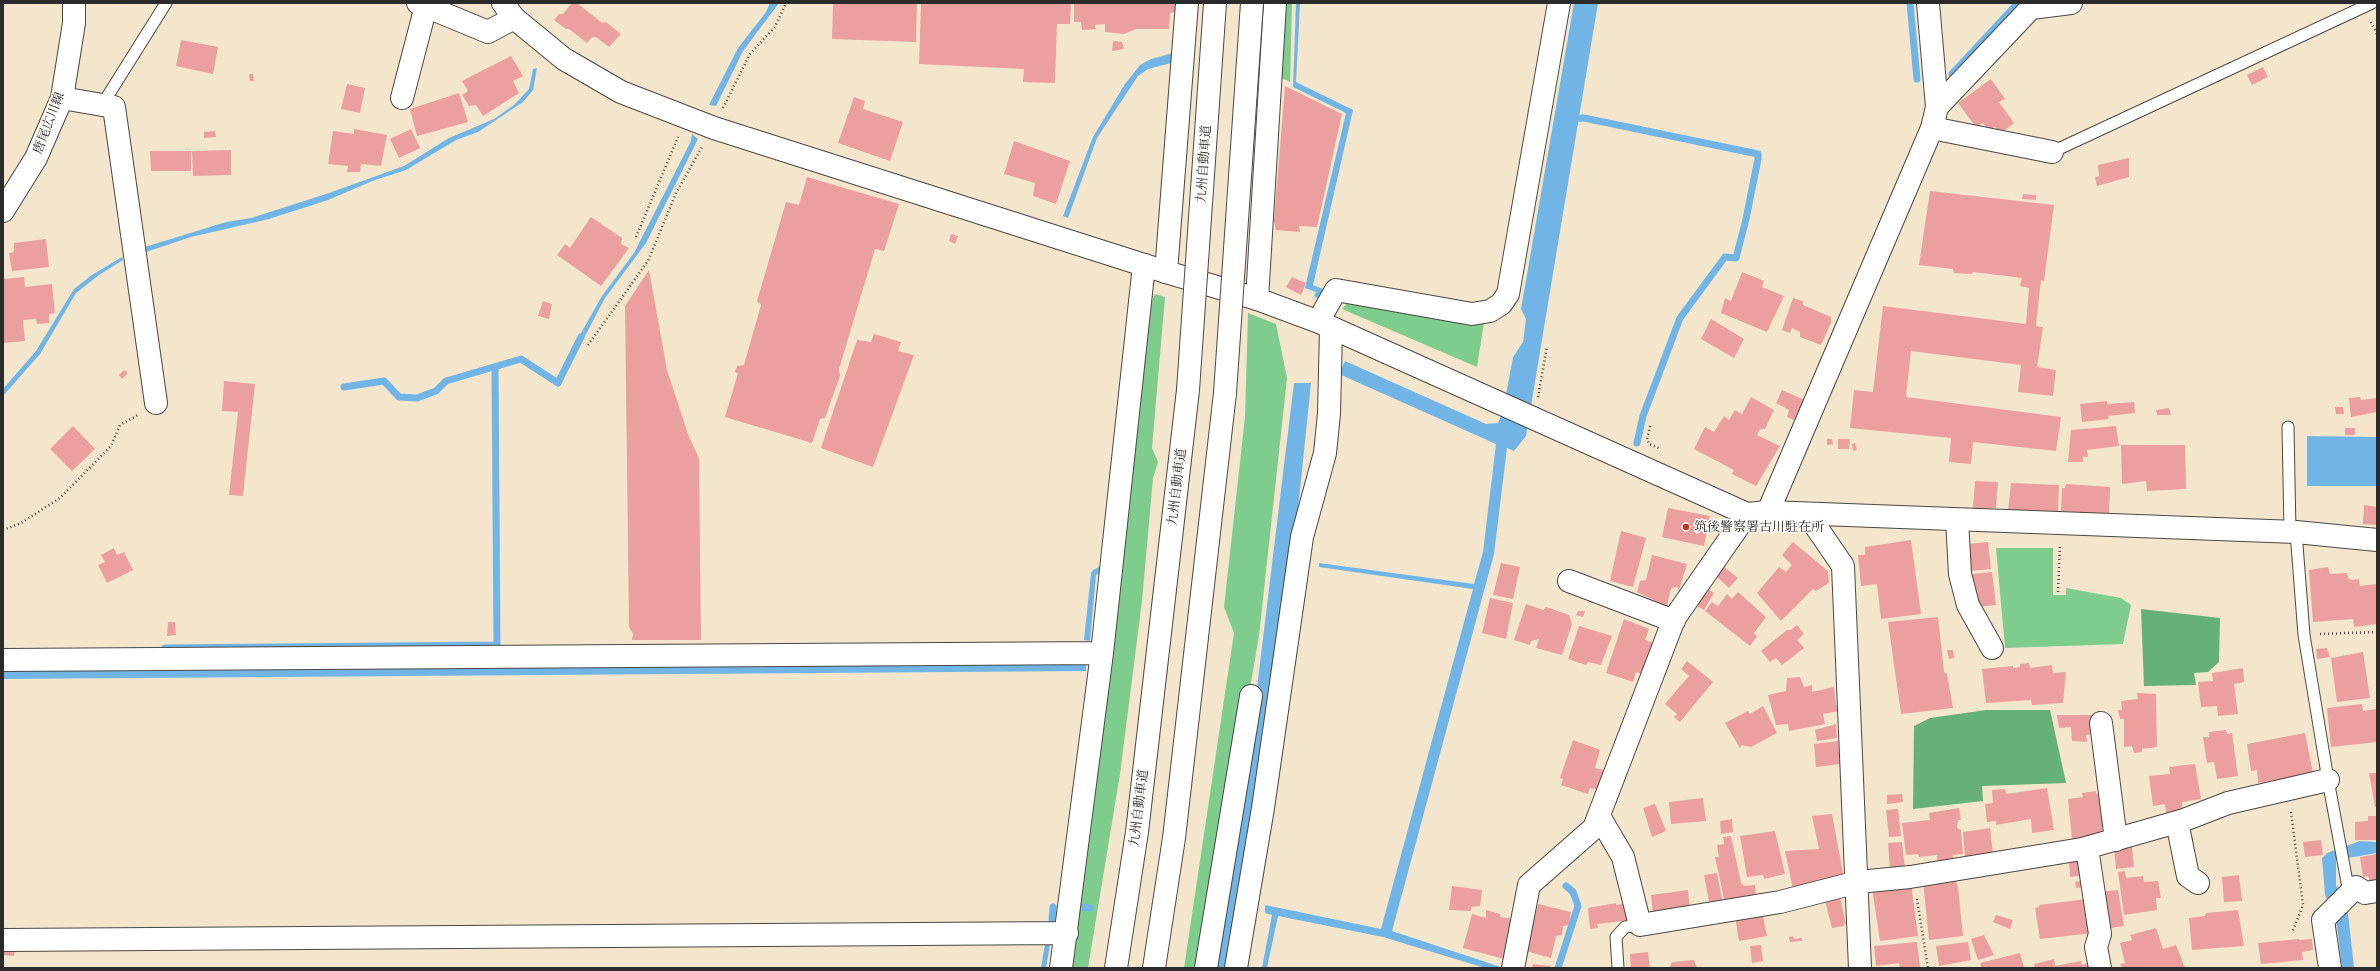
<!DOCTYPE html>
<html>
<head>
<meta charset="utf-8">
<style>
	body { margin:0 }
	#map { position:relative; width:2380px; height:971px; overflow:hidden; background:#f4e6cd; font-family:"Libre Caslon Text",serif }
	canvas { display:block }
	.frame { position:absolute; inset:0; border:4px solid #2b2b2b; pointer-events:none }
</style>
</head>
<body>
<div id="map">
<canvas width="2380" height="971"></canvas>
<div class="frame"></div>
</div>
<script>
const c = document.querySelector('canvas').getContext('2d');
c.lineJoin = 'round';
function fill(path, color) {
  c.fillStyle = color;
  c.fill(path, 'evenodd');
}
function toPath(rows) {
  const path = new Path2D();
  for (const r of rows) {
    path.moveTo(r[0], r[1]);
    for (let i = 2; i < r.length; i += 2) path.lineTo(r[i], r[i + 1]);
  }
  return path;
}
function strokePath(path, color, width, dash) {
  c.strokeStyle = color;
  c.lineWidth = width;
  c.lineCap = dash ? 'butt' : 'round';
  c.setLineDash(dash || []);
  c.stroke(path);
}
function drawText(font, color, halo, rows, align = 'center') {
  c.font = font + ' "Libre Caslon Text","Noto Serif JP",serif';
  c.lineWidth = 3;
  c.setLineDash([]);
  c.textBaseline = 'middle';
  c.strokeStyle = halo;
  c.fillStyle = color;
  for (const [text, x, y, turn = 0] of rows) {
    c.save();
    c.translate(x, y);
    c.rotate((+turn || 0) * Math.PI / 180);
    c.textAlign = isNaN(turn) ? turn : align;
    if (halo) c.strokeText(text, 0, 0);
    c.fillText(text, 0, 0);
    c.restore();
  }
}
fill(toPath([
	[1279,3,1292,3,1290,82,1275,75],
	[1155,294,1165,297,1152,448,1158,462,1153,478,1142,601,1120,774,1088,968,1071,968,1144,318],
	[1348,302,1484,322,1477,367,1342,309],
	[1248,313,1276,324,1287,378,1259,636,1223,843,1201,968,1184,968,1234,633,1224,607,1245,417],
	[1996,548,2053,548,2053,595,2066,595,2066,588,2121,598,2131,605,2123,644,2005,648]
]), '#7ecd8e');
fill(toPath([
	[2141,609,2220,618,2219,662,2208,672,2194,673,2196,685,2144,686],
	[1986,710,2050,710,2066,783,1982,786,1983,801,1913,809,1914,726,1930,718]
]), '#66b079');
fill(toPath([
	[770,3,779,3,743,51,716,106,709,105,738,48,766,12],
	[1296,3,1300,3,1296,82,1353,110,1313,285,1323,289,1319,299,1314,296,1316,292,1305,288,1346,113,1293,87],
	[1574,3,1598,3,1526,436,1514,451,1507,448,1494,554,1392,931,1504,968,1485,968,1383,937,1278,916,1267,968,1262,968,1272,915,1265,913,1265,905,1381,929,1473,589,1319,567,1319,563,1474,584,1483,552,1496,444,1339,374,1345,361,1486,424,1498,423,1503,411,1513,357,1523,342,1526,319,1521,309],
	[1173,53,1175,62,1148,69,1138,76,1097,138,1068,218,1063,216,1093,137,1125,84,1140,65,1151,59],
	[537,68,533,90,523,102,478,132,456,140,406,170,375,180,328,200,269,219,191,237,146,252,145,247,226,222,251,218,326,194,404,166,449,138,494,119,514,105,529,89,533,69],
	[692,134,698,139,646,243,605,298,585,336,577,344,576,342,602,296,634,253,691,141],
	[122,257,123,260,99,275,76,293,40,354,3,396,3,389,36,351,74,289,92,275],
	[1294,383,1311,383,1295,539,1228,968,1210,968,1256,696],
	[2307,436,2377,437,2377,486,2307,486],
	[1101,566,1103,571,1096,575,1090,641,1084,640,1091,573,1093,570],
	[1086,664,1086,671,3,679,3,671],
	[2360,841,2377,842,2377,853,2336,860,2336,885,2348,913,2354,968,2342,968,2336,917,2325,895,2322,858,2327,853],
	[1045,944,1050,945,1046,968,1041,968]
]), '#71b5e7');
strokePath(toPath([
	[1910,3,1917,79],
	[1952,74,2018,3],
	[1570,119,1584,118,1758,154,1758,159,1746,219,1736,258,1725,257,1680,318,1643,416,1637,443],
	[344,387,384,381,399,397,417,398,436,391,446,381,521,359,558,383,581,337],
	[165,648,497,645,495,367],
	[1078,907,1090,908],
	[1052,919,1053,907],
	[1558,968,1578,906,1573,892,1566,886]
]), '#71b5e7', 7);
fill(toPath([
	[572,3,577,3,602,23,606,22,621,34,609,47,596,37,592,37,587,43,569,29,566,29,554,20,559,14,563,14],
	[833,3,917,3,916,42,832,39],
	[921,3,1071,3,1070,24,1057,24,1055,83,1023,82,1024,69,919,64],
	[1074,3,1176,3,1176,12,1170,13,1169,29,1136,29,1124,34,1105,32,1105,24,1095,25,1096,29,1082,30,1081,22,1074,22],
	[181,40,218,47,213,74,176,66],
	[1113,41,1122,42,1124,49,1112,51],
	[511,56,523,76,513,81,519,93,483,116,476,105,469,106,462,95,468,91,462,81],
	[2263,67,2268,77,2252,85,2247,75],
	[249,74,253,74,254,81,250,81],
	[1991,79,2005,99,1999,102,2014,123,2000,134,1995,127,1988,130,1983,123,1976,127,1958,103],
	[347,84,365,88,360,113,341,109],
	[1285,86,1342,114,1317,227,1299,226,1300,232,1276,230,1274,221],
	[459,93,468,122,417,136,410,109],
	[854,97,865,101,863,109,903,122,890,161,838,143],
	[354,129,387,135,381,166,361,164,360,172,347,172,348,166,328,164,333,131,354,134],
	[411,129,420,148,399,158,390,139],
	[215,131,216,137,204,138,204,132],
	[1014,141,1070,161,1056,204,1033,196,1035,183,1004,174],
	[231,150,231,175,193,176,192,151],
	[150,151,191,151,191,171,151,171],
	[2129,158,2129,177,2097,186,2095,177,2099,176,2098,165],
	[807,177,899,204,884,251,875,249,839,369,840,376,825,418,820,419,812,443,725,417,738,373,735,372,737,366,744,365,761,305,757,301,786,202,799,205],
	[1930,191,2054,205,2044,281,2041,280,2036,326,2043,327,2037,367,2056,370,2053,396,2018,392,2021,365,1911,351,1906,397,2061,417,2056,451,1973,442,1971,464,1949,462,1951,438,1850,428,1854,390,1873,392,1883,306,2026,324,2029,288,2020,286,2022,278,1973,272,1972,274,1954,273,1953,269,1919,265],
	[2023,194,2036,195,2036,200,2022,199],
	[591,217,622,238,621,244,629,248,601,286,557,255,565,244,570,248],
	[951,234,958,236,955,244,949,241],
	[46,239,49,267,12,271,9,253,14,252,14,243],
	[649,270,667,370,689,437,699,458,701,640,632,640,633,634,629,627,625,306],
	[1742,272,1764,281,1762,287,1784,296,1767,332,1721,313,1725,298,1731,301],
	[24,277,25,287,52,284,55,313,49,314,49,323,37,324,36,319,23,320,25,341,3,343,3,279],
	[1292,277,1306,283,1301,295,1286,287],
	[1793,298,1803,301,1803,305,1831,317,1831,323,1821,345,1800,337,1800,332,1792,328,1790,333,1782,330],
	[543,301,552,304,549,319,538,316],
	[1711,319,1744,339,1734,358,1701,339],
	[874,334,901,342,898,351,914,355,873,467,821,448,857,340,871,342],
	[124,370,128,373,122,379,119,375],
	[224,381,255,384,243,496,229,495,238,412,222,411],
	[1782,390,1809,402,1801,423,1787,417,1789,410,1776,403],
	[1751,397,1774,410,1765,429,1760,429,1757,435,1780,446,1756,486,1732,474,1734,470,1694,449,1705,427,1714,432,1724,416,1729,420,1735,410,1742,414],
	[2360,397,2361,400,2377,398,2377,412,2351,417,2349,398],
	[2107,401,2107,404,2134,402,2135,413,2108,416,2109,419,2082,422,2080,404],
	[2335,407,2343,407,2344,414,2336,414],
	[2169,408,2171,415,2157,415,2156,410],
	[73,426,95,449,72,471,50,449],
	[2116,426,2119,446,2087,450,2088,457,2083,457,2083,462,2068,462,2071,430],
	[2345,428,2355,428,2355,435,2345,435],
	[1827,439,1832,439,1833,444,1827,445],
	[1838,439,1850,439,1849,449,1838,449],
	[1855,443,1857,450,1853,451,1852,444],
	[2121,445,2185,445,2186,489,2147,491,2146,481,2122,484],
	[1975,481,1998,482,1996,508,1973,509],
	[2011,483,2059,485,2058,512,2008,510],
	[2066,484,2110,487,2109,515,2061,511,2062,488,2065,488],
	[2364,505,2377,507,2377,525,2363,524],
	[1668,508,1710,516,1704,546,1662,537],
	[1621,531,1646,538,1633,587,1610,581],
	[1911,540,1921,614,1881,619,1877,584,1861,586,1858,555,1865,555,1865,547],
	[1793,542,1828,571,1829,583,1816,591,1813,589,1781,621,1757,593,1779,567,1786,572,1792,565,1782,555],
	[1988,542,1991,569,1971,571,1968,544],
	[114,548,117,555,124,552,133,570,107,583,98,565,105,562,101,555],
	[1652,555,1687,564,1679,590,1677,587,1671,588,1667,607,1637,592,1640,581,1646,580],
	[1501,563,1520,567,1513,599,1493,595],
	[1723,566,1738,578,1729,588,1715,575],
	[2328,567,2330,574,2347,573,2348,578,2351,580,2359,579,2360,586,2376,584,2377,624,2354,627,2353,619,2313,622,2309,570],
	[1992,572,1996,605,1975,607,1972,574],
	[1705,587,1714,593,1704,610,1693,604],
	[1738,592,1766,617,1754,633,1757,636,1750,646,1705,611,1712,602,1718,606,1727,594,1732,599],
	[1490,598,1513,603,1506,639,1482,633],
	[1526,604,1543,610,1546,607,1569,615,1572,624,1562,655,1536,648,1539,639,1531,641,1530,645,1514,640],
	[1578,611,1585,611,1583,617,1576,615],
	[1938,617,1944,672,1947,674,1953,708,1901,714,1888,622],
	[1624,619,1649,629,1645,640,1654,643,1644,675,1636,672,1633,682,1606,673],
	[168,622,175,622,176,635,167,636],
	[1797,625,1804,634,1797,640,1804,648,1782,665,1776,658,1770,662,1761,651,1787,630,1791,630],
	[1579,626,1612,636,1601,665,1588,662,1586,665,1568,659],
	[2327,648,2330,657,2317,659,2316,649],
	[1947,650,1953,650,1954,658,1949,659],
	[2363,652,2370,698,2337,702,2331,658],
	[1687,661,1713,682,1680,722,1674,717,1677,714,1665,704,1689,676,1681,669],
	[2029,663,2030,668,2052,665,2053,673,2066,672,2063,703,2032,705,2031,700,1986,703,1982,669,2013,666,2013,668,2020,667,2020,664],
	[2243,668,2244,682,2234,684,2238,714,2218,716,2217,706,2201,707,2198,682,2213,681,2212,673],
	[1800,677,1804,687,1812,685,1812,692,1834,687,1836,705,1839,711,1823,714,1825,724,1789,731,1788,724,1776,725,1768,695,1786,691,1787,678],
	[2137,693,2156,694,2157,747,2142,749,2142,752,2134,753,2132,746,2124,747,2124,719,2120,719,2118,710,2122,710,2121,701,2138,699],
	[2362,704,2363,711,2377,709,2377,742,2331,747,2327,708],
	[1763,706,1777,733,1751,747,1742,745,1740,748,1725,723,1748,711,1750,714],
	[2057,715,2095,715,2096,734,2086,735,2087,742,2072,741,2071,727,2059,728],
	[1836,724,1837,738,1817,741,1815,730],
	[2226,730,2227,734,2232,733,2238,776,2217,779,2214,762,2207,763,2203,737,2209,737,2209,732],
	[2305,733,2313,773,2258,783,2257,770,2251,771,2247,744],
	[1573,740,1600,750,1595,768,1604,770,1598,790,1590,788,1588,794,1561,785,1563,779,1560,778],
	[1838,741,1840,764,1816,767,1814,744],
	[2195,764,2201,799,2182,802,2182,811,2166,813,2165,804,2153,806,2149,776,2170,774,2169,767],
	[2369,773,2377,773,2377,807,2375,807],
	[2047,788,2054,830,2032,833,2031,819,1996,825,1996,821,1987,822,1985,804,1993,803,1992,790,2005,789,2006,794],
	[2096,791,2096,794,2100,794,2103,836,2072,839,2068,799,2083,797,2082,793],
	[1902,794,1903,802,1887,804,1887,795],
	[1703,798,1706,821,1671,824,1669,802],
	[1655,804,1666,831,1652,837,1643,808],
	[1959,808,1961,820,1958,820,1957,828,1961,830,1963,854,1953,855,1954,862,1937,863,1937,855,1919,857,1918,854,1906,855,1902,823,1930,820,1929,813],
	[1898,809,1901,836,1889,837,1886,810],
	[1832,814,1844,879,1793,889,1785,851,1819,849,1812,816],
	[2368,816,2377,816,2377,840,2355,840,2355,822,2368,821],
	[1732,819,1733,832,1721,834,1720,821],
	[1990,828,1993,854,1965,857,1963,832],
	[1775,831,1785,874,1764,879,1763,875,1747,877,1740,836],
	[1731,836,1741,883,1744,886,1755,885,1756,898,1725,903,1715,857,1719,857,1717,845,1724,844,1723,837],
	[2321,840,2323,855,2305,857,2303,842],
	[1902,842,1905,869,1890,870,1888,843],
	[2132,847,2134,867,2116,869,2114,849],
	[2377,854,2377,880,2370,881,2368,876,2363,877,2360,857],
	[2078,858,2084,875,2070,877,2069,859],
	[2125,871,2126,878,2143,876,2144,882,2158,881,2161,898,2156,898,2157,910,2124,915,2118,872],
	[1717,873,1723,905,1710,907,1704,875],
	[2239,875,2242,901,2224,902,2222,877],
	[1954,876,1958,887,1963,936,1929,940,1923,881],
	[2084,880,2084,887,2076,888,2075,882],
	[1911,883,1918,936,1880,941,1872,888],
	[1452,886,1482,890,1480,906,1471,907,1471,911,1449,910],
	[1688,890,1690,910,1653,914,1651,895],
	[2118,890,2124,926,2104,929,2099,892],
	[1839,893,1846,924,1844,924,1844,926,1832,928,1824,897],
	[2087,899,2093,933,2040,939,2035,908,2039,907,2039,905],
	[1616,903,1616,905,1628,903,1630,920,1597,924,1598,928,1590,929,1588,908],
	[1538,904,1571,912,1569,925,1563,926,1562,935,1556,936,1551,958,1526,951],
	[1486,910,1500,914,1500,917,1515,919,1504,959,1463,948,1472,914,1486,918],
	[2238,910,2244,946,2192,950,2189,918,2205,916,2206,913],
	[1762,911,1767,936,1739,941,1735,916],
	[1996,915,2013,920,2010,929,1993,922],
	[2156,928,2163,949,2176,945,2185,968,2122,968,2120,964,2125,963,2120,943,2132,940,2130,935],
	[1984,935,1994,955,1978,960,1971,939],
	[1793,936,1794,939,1802,938,1802,941,1790,942,1789,937],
	[2299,939,2299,940,2312,939,2313,950,2302,952,2303,960,2261,964,2258,943],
	[1917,942,1920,967,1900,968,1899,963,1876,966,1874,946],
	[1968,942,1971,960,1939,966,1936,946],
	[1761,945,1763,961,1752,963,1750,946],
	[3,946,15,946,14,956,3,955],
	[1648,952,1650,968,1631,968,1630,954],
	[2020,953,2024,968,1982,968,1980,963],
	[2054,959,2055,966,2081,961,2082,965,2093,961,2094,968,2035,968,2034,964],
	[1694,960,1697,968,1669,968,1672,962],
	[1533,964,1550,966,1550,968,1532,968]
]), '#eb9f9e');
const service = toPath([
	[102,105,166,3],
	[2052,152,2372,3],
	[2288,427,2290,532],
	[2296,532,2304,635,2328,780,2347,882,2356,887],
	[1618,968,1616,937,1625,927,1640,925]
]);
const minor = toPath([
	[418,3,488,32,514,18],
	[62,98,114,107,156,403],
	[402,98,426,6],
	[1937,107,2031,8,2071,3],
	[1932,128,2052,152],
	[1166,272,1187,3],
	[1257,299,1275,3],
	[1324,311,1336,290,1472,314,1490,311,1501,304,1508,294,1559,3],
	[1768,512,1932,128,1937,107,1928,3],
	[1808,515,1843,566,1860,968],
	[1957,520,1960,574,1968,605,1992,648],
	[1569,581,1674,621],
	[3,660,1102,653],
	[2101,723,2116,840],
	[1599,816,1623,857,1640,925,1780,902,1858,882,1910,877,2082,849,2184,820,2228,803,2328,780],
	[2177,822,2188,876,2198,883],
	[2087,848,2100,934,2096,947,2100,968],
	[3,940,1067,933],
	[1061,968,1102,653,1144,265],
	[1206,968,1251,696],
	[1236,968,1263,808,1302,537,1325,453,1329,414,1331,328],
	[1513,968,1529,885,1594,828,1674,619,1747,514],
	[2330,968,2323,920,2356,887,2365,893,2377,891]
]);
const tertiary = toPath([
	[503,3,514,18,564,59,621,92,714,128,1166,272,1257,299,1319,322,1747,514,1768,512,2296,532,2377,540]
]);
const secondary = toPath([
	[3,211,36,158,62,98,74,23,74,3]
]);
const motorway = toPath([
	[1116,968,1137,832,1188,390],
	[1154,968,1174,838,1225,393]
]);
strokePath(service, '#494743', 13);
strokePath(minor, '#494743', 24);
strokePath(tertiary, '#494743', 24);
strokePath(secondary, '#494743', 24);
strokePath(motorway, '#494743', 24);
strokePath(toPath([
	[2371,22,2377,34],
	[723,108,750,54,775,27,786,3],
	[636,237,678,137],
	[588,345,648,261,676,193,702,147],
	[1538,397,1547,346],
	[1650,426,1647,439,1649,444,1661,449],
	[3,530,21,523,60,498,111,446,120,425,138,415],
	[2058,592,2060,544],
	[2320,634,2377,632],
	[2291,812,2303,905,2292,933],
	[1917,899,1928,968]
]), '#494743', 2.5, [1, 3]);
strokePath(service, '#fff', 11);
strokePath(minor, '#fff', 22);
strokePath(tertiary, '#fff', 22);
strokePath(secondary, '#fff', 22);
strokePath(motorway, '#fff', 22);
const motorwayBridge = toPath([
	[1188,390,1215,3],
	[1225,393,1252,3]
]);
strokePath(motorwayBridge, '#494743', 24, []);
strokePath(motorwayBridge, '#fff', 22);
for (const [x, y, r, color] of [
	[1686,527,4,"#c8321e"]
]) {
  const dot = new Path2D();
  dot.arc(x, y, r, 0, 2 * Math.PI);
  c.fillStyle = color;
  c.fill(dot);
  strokePath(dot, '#fdfcf7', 1.5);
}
drawText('13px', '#2b2b2b', '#fdfcf7', [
	["唐尾広川線",49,123,-69],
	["九州自動車道",1204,164,-86],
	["九州自動車道",1177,487,-83],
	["九州自動車道",1139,808,-83]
]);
drawText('13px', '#2b2b2b', '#fdfcf7', [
	["筑後警察署古川駐在所",1694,527]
], 'left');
</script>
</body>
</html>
